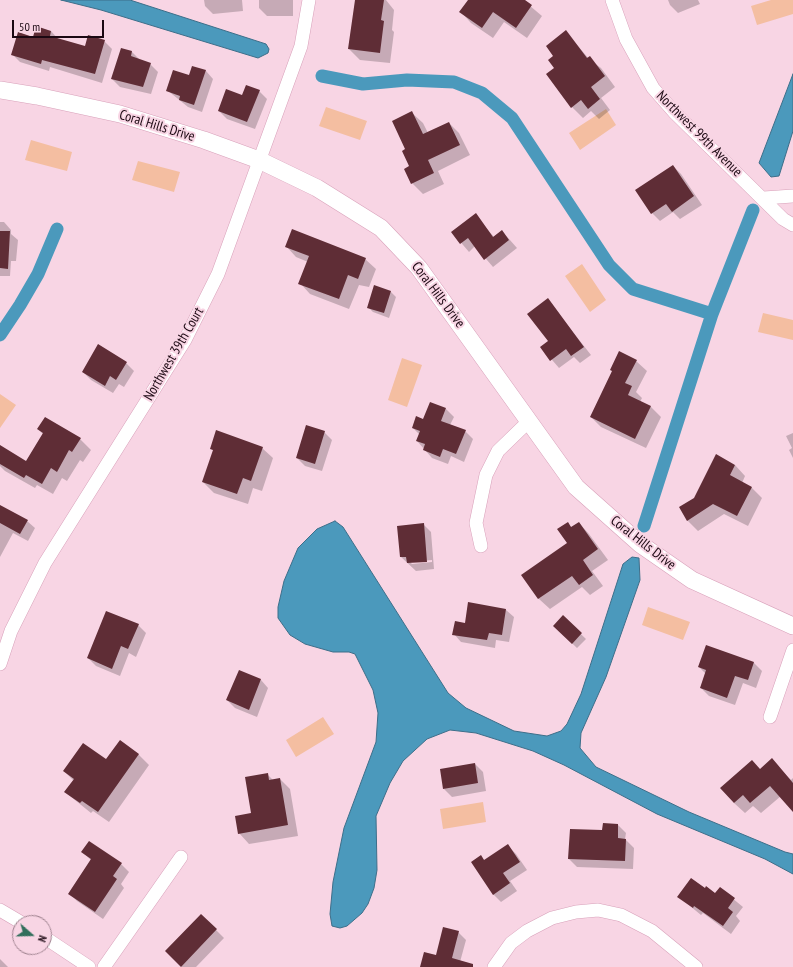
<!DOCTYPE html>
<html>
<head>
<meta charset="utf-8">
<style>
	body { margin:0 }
	#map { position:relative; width:793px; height:967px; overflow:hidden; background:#f8d5e4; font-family:"PT Sans Narrow",sans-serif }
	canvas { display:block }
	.north { position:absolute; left:12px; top:915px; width:40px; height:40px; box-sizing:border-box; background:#f8d5e4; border:1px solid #a08390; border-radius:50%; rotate:110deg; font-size:11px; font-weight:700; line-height:16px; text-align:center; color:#1b0812 }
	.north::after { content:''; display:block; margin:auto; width:14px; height:18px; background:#326f5c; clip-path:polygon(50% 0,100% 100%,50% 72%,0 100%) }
	.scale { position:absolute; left:12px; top:20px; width:92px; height:18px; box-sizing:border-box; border:2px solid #1b0812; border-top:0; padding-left:5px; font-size:12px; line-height:14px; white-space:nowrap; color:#1b0812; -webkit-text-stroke:3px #f8d5e4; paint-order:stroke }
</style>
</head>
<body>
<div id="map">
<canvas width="793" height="967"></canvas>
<div class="north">N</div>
<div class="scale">50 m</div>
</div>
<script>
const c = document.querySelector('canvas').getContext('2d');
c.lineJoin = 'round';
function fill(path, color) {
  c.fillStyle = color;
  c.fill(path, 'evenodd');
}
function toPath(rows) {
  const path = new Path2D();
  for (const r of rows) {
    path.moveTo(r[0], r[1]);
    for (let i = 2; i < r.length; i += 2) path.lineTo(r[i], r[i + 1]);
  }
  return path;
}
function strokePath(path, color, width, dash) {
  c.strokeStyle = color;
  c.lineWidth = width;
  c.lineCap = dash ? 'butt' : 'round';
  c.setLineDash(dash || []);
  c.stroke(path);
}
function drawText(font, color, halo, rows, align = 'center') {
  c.font = font + ' "PT Sans Narrow",sans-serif';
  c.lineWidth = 4;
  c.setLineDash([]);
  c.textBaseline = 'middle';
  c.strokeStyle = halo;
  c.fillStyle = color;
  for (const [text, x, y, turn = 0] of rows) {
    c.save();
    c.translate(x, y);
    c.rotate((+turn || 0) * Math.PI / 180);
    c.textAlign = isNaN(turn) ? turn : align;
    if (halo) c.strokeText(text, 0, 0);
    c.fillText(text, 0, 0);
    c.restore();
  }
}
fill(toPath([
	[771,0,793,0,793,14,757,25,751,6],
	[326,107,367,121,360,140,319,126],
	[606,109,616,125,580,150,569,133],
	[31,140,72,152,67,171,25,160],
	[138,161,180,172,174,192,132,180],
	[582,264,606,300,590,312,565,276],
	[763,313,793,320,793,340,758,332],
	[402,358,422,365,407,407,388,400],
	[0,394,16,405,0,428],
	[648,607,690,622,683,640,642,625],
	[323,717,334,734,296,757,286,740],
	[483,802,486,822,443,829,440,809]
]), '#f4bea1');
const water = toPath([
	[61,0,130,0,266,44,269,49,268,53,258,58,101,10,61,0],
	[793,74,793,131,779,176,771,177,759,163,793,74],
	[335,521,343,527,448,693,466,708,514,731,547,736,561,731,567,724,581,694,623,564,632,557,639,558,640,580,606,677,581,733,580,748,596,767,689,812,785,852,793,854,793,874,765,859,657,814,564,765,533,751,476,733,450,730,427,739,403,761,390,783,376,816,377,870,374,888,368,904,362,913,347,926,340,928,332,926,330,914,333,882,344,828,376,742,378,713,373,690,355,654,349,652,333,652,305,644,290,635,278,618,278,607,284,581,298,548,317,529,335,521]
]);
fill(water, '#4b99bc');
strokePath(water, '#3d6e89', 1);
fill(toPath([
	[204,0,242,0,243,11,213,14,205,6],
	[259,0,293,0,293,16,267,16,259,8],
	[356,0,386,0,394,10,392,30,394,32,390,63,360,60,349,49],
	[469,0,523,0,542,16,527,38,504,22,493,38,471,23,461,12],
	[668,0,698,0,700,4,678,13,670,5],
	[51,31,58,39,85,47,104,41,112,49,102,83,50,67,49,71,20,62,12,54,34,38],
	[566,32,589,59,601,68,615,87,601,98,610,110,599,119,591,111,583,118,572,107,547,74,555,68,555,56],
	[122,49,132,52,140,60,150,64,158,72,151,94,120,87,112,79],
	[206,71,213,79,202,112,188,107,167,90,190,77],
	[259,91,267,99,255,129,227,119,219,111,243,96],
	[412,113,423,123,428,133,449,123,459,133,470,155,438,171,444,184,423,194,412,183,407,149],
	[673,166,681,174,702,205,680,219,673,212,660,221,652,213],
	[475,215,494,237,502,231,517,248,493,267,475,246,469,252,452,232],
	[0,222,4,222,11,230,11,234,18,240,16,261,11,261,10,276,0,276],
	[286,246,365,259,376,269,369,287,359,285,349,309,310,294,300,283,308,262,296,257],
	[391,292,396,297,389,318,373,312,368,307],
	[547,299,591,355,580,363,574,357,559,368,541,347,549,342],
	[636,361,647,371,636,392,642,398,640,402,651,407,661,417,646,448,601,427,591,417,613,371],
	[126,363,134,371,124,387,119,384,113,393,91,380,83,372],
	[446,409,454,417,450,425,465,431,473,439,464,462,451,456,448,464,432,458,417,441,420,435,413,428],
	[38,429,80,439,91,450,83,462,80,460,67,481,62,478,53,494,37,485,35,488,5,471,0,466,0,450,26,462,43,434],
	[324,432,332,440,322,471,305,466,297,458],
	[793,433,793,458,789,450,792,448,786,436],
	[211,448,262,448,273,458,262,491,253,488,248,504,214,493,203,482,214,451],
	[735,465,745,476,742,483,752,488,762,498,748,526,724,514,698,531,687,520,695,499],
	[0,506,27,521,35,528,28,541,13,533,0,557],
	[567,523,572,528,579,523,589,534,608,560,592,571,603,586,590,595,582,587,550,609,539,599,523,575,568,543],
	[423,524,431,532,434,569,416,571,401,557],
	[432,560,432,562,412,564,410,562],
	[469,603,506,610,514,617,509,642,496,640,495,648,461,642,454,634,466,624],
	[563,617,586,639,577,648,554,626],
	[138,625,146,633,136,657,129,653,120,676,96,666,88,658],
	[754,663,762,671,756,688,743,683,735,705,709,696,701,688,706,674,699,667],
	[261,680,268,688,257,717,235,708,227,700],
	[138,754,149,765,109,822,93,811,91,813,65,792,74,781,64,771],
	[772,760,791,780,793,778,793,810,781,796,761,813,753,806,745,813,734,803,760,770],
	[475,764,483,772,486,791,452,797,444,789],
	[267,774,273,780,280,779,290,789,298,836,249,844,239,833,252,814],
	[618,825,626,833,625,839,634,848,633,869,577,867,569,859,603,831],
	[508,846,516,854,527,870,510,881,517,891,501,902,493,894,481,856,485,861],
	[82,852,121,864,129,872,121,884,124,888,103,919,77,901,69,893,91,860],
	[720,888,743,907,736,916,740,921,731,934,703,913,701,915,679,897,705,890,715,894],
	[201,915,224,938,196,967,182,967,166,951],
	[458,932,466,940,460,962,465,967,421,967,437,956],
	[0,959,8,967,0,967]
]), '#0003');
strokePath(toPath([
	[322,76,363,84,407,80,454,82,482,93,512,118,609,265,633,289,712,314],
	[0,335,20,305,38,274,57,229],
	[644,526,712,314,753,210]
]), '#4b99bc', 13);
fill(toPath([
	[355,0,384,0,381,20,384,21,380,53,348,49],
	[468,0,525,0,532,5,516,28,493,12,482,28,459,12],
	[36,26,51,31,50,36,85,46,88,35,105,40,95,74,42,60,41,64,11,55,18,32,33,37],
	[566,30,587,58,590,56,605,76,591,87,600,99,588,109,581,100,571,108,546,74,554,68,548,60,553,56,546,46],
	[121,48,132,51,131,56,151,63,143,87,111,79],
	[192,66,206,70,194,105,179,100,180,96,166,91,173,70,189,75],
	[246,85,260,90,247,122,218,111,226,89,242,95],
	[412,111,423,134,449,122,460,145,428,160,434,173,411,184,404,169,409,166,402,151,405,149,392,121],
	[673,165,694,196,672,212,666,204,651,214,635,190],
	[476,213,493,237,502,230,509,240,484,260,468,238,460,244,451,232],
	[292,229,366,258,358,279,348,275,339,299,298,284,309,256,285,247],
	[0,231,10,231,8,269,0,268],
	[374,285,391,291,384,313,367,308],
	[548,298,584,347,571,356,566,349,550,361,540,347,548,341,527,314],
	[98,344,127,362,116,380,110,376,105,386,82,372],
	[619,351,637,360,625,383,632,386,628,395,651,406,635,439,590,417,612,371,610,370],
	[430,402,446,408,441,421,466,430,456,454,443,449,440,457,423,450,425,444,416,441,420,431,412,428,416,416,423,419],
	[45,417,81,438,72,452,69,450,57,472,51,468,42,484,26,475,24,478,0,464,0,445,26,461,43,433,37,429],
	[306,425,325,431,315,464,296,458],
	[216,430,263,447,251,481,243,478,237,494,202,482,213,450,210,449],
	[716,454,735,465,730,475,752,487,737,516,713,504,687,521,679,507,694,498],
	[0,505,28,520,20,534,0,523],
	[568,522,571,527,579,522,598,549,583,560,593,575,579,585,572,576,538,599,521,575,567,543,557,529],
	[424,523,427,562,407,563,406,557,400,557,397,526],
	[468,602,506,609,502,635,489,633,487,640,452,635,455,621,465,623],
	[106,611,139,624,128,649,121,646,112,669,87,658],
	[563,615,582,633,572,644,553,626],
	[706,645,754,662,748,680,735,676,727,698,700,688,706,670,698,667],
	[239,670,261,679,249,710,226,700],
	[120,740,139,754,98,812,82,801,80,803,64,792,74,779,63,771,83,743,106,759],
	[772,758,793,783,793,812,770,786,750,803,743,795,734,803,720,788,752,760,760,769],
	[475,763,478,783,443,789,440,769],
	[268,773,269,780,280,778,288,825,238,834,235,816,251,813,245,777],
	[603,823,618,824,618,838,626,839,625,861,568,859,570,829,602,830],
	[89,841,122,863,113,876,117,879,95,912,68,894,91,859,81,852],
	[508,844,520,862,503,873,510,883,493,895,471,862,481,855,484,860],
	[691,878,705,888,706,886,715,893,720,887,735,898,728,908,733,912,723,926,694,906,693,908,677,897],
	[201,914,217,929,181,967,165,951],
	[443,927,459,931,452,958,473,964,473,967,420,967,424,952,436,955]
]), '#5f2d36');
const minor = toPath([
	[612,0,626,39,653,88,674,112,783,219,793,225],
	[764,198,793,196],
	[481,546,476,523,486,475,498,451,528,422],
	[0,664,11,631,45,563,185,340,218,274,301,46,309,0],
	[770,717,793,650],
	[0,910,22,923],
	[44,937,89,967],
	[104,967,181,857],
	[494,967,511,943,527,931,552,918,576,912,598,910,621,915,652,931,696,967]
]);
const tertiary = toPath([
	[0,90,37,96,120,114,204,140,259,160,317,188,381,228,419,268,576,487,640,544,692,580,793,626]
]);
strokePath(minor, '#d8a1ba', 14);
strokePath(tertiary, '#d8a1ba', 18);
strokePath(minor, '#fff', 13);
strokePath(tertiary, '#fff', 17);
drawText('14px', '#1b0812', '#f8d5e4', [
	["Coral Hills Drive",157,126,17],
	["Northwest 99th Avenue",699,134,45],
	["Coral Hills Drive",438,295,53],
	["Northwest 39th Court",174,354,-60],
	["Coral Hills Drive",643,543,38]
]);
</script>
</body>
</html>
